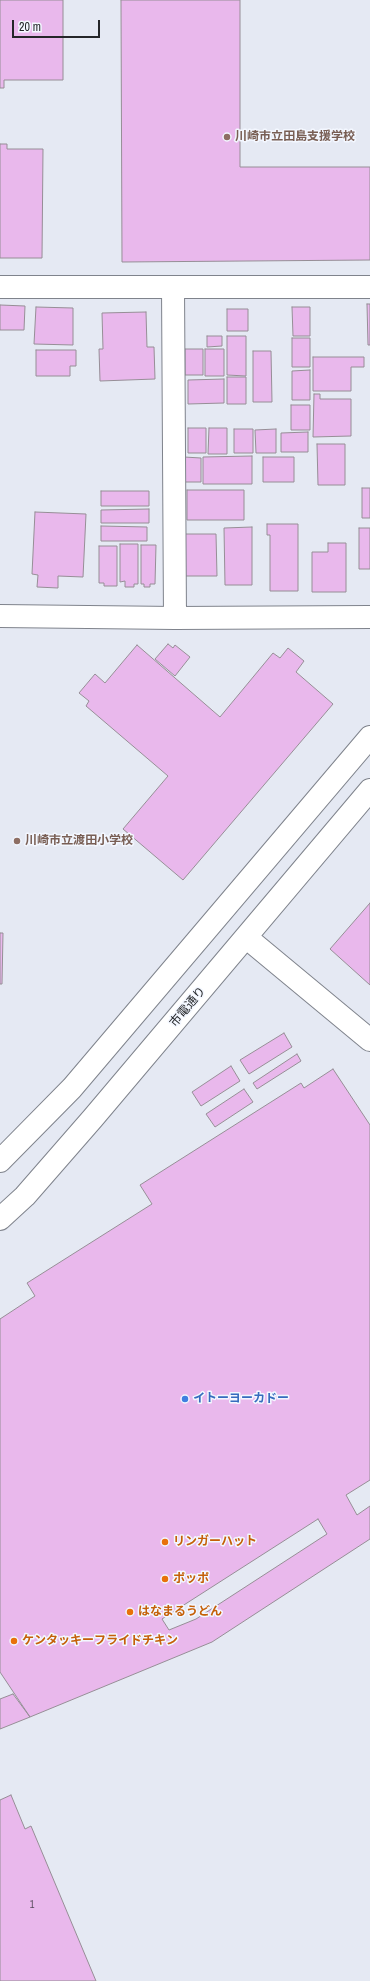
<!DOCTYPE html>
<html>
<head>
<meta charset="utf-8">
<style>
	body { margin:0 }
	#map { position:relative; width:370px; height:1981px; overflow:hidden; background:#e5e9f3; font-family:"Archivo Narrow",sans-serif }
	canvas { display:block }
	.scale { position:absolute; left:12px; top:20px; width:88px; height:18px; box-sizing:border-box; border:2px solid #242629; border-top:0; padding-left:5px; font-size:12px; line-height:14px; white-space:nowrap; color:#242629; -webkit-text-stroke:3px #f3f7ff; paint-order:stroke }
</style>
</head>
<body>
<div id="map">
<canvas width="370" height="1981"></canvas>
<div class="scale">20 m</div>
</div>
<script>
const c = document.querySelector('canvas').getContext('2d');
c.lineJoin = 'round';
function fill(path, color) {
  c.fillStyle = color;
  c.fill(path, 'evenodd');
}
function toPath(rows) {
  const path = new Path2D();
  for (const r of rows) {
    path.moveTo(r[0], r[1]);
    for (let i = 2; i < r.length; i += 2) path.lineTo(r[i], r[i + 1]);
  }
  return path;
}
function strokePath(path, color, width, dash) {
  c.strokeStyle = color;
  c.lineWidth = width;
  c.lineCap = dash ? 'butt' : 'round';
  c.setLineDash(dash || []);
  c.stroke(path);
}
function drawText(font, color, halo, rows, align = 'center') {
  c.font = font + ' "Archivo Narrow","Noto Sans JP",sans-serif';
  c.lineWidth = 3;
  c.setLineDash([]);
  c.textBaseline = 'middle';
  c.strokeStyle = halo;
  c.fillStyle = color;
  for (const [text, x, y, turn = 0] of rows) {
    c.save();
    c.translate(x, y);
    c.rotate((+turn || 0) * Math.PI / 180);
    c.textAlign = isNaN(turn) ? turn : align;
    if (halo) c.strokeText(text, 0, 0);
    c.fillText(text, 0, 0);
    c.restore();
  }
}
const building = toPath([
	[0,0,63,0,63,80,4,80,4,88,0,88,0,0],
	[121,0,240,0,240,167,370,167,370,260,122,262,121,0],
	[0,144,7,144,7,149,43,149,42,258,0,258,0,144],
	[367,304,370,304,370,345,368,345,367,304],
	[0,305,25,306,24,330,0,330,0,305],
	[36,307,73,308,73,345,34,344,36,307],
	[292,307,310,307,310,336,293,336,292,307],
	[227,309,248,309,248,331,227,331,227,309],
	[146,312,147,347,154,347,155,379,100,381,99,349,103,349,102,313,146,312],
	[207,336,222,336,222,346,207,347,207,336],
	[227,336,246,336,246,376,227,375,227,336],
	[292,338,310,338,310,367,292,367,292,338],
	[185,349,203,349,203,375,185,375,185,349],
	[205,349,224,349,224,376,205,376,205,349],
	[36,350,76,350,76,366,70,366,70,376,36,376,36,350],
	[253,351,271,351,272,402,253,402,253,351],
	[313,357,364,357,364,367,351,367,351,391,313,391,313,357],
	[310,370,310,400,292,400,292,371,310,370],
	[227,377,246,377,246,404,227,404,227,377],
	[224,379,224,403,188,404,188,380,224,379],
	[314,394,320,394,320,399,351,399,351,436,313,437,314,394],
	[291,405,310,405,310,430,291,430,291,405],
	[188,428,206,428,206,453,188,453,188,428],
	[209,428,227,428,227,454,208,454,209,428],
	[234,429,253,429,253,453,234,453,234,429],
	[276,429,276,453,256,453,255,430,276,429],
	[308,432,308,452,281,452,281,433,308,432],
	[317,444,345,444,345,485,318,485,317,444],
	[252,456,252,484,203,484,203,457,252,456],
	[184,457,201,458,201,482,184,482,184,457],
	[263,457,294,457,294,482,263,482,263,457],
	[362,488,370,488,370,518,362,518,362,488],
	[187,490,244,490,244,520,187,520,187,490],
	[101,491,149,491,149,506,101,506,101,491],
	[149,509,149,523,101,523,101,510,149,509],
	[35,512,86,514,83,577,58,576,58,588,37,587,38,575,32,574,35,512],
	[267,524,298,524,298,591,270,591,270,535,267,535,267,524],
	[101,526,147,527,147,541,101,541,101,526],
	[252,527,252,585,225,585,224,528,252,527],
	[359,528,370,528,370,569,359,569,359,528],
	[185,534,216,534,217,576,185,576,185,534],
	[328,543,346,543,346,592,312,592,312,552,328,552,328,543],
	[120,544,138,544,138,584,134,584,134,587,125,587,125,581,120,582,120,544],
	[141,545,156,545,155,584,150,584,150,587,144,587,144,584,141,584,141,545],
	[99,546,117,546,117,586,104,586,104,583,99,583,99,546],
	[168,644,173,648,175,645,190,657,175,676,155,659,168,644],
	[137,645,220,717,273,653,280,658,288,648,304,661,296,672,333,704,183,880,123,829,168,776,86,706,89,701,79,693,95,674,105,683,137,645],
	[370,903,370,985,330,949,370,903],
	[0,933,3,933,2,984,0,984,0,933],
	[284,1033,292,1047,249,1074,240,1060,284,1033],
	[297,1054,301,1061,257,1089,253,1083,297,1054],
	[231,1066,240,1081,201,1106,192,1092,231,1066],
	[333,1069,370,1125,370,1480,346,1495,357,1515,370,1506,370,1539,212,1642,30,1717,0,1672,0,1319,35,1296,27,1283,152,1204,140,1185,301,1083,304,1088,333,1069],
	[318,1519,327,1534,196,1619,169,1630,162,1619,318,1519],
	[244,1089,253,1102,215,1127,206,1114,244,1089],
	[13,1694,30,1717,0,1729,0,1699,13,1694],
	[11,1795,25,1829,31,1826,96,1981,0,1981,0,1800,11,1795]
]);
fill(building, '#e9b8ec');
strokePath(building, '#968e96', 1);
const minor = toPath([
	[0,287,370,287],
	[173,287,175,618],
	[0,616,175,618,370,617],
	[247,938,370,1040],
	[0,1161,72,1088,370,737],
	[0,1219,25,1196,93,1118,370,790]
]);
strokePath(minor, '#7f838c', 24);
strokePath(minor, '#fff', 22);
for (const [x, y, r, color] of [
	[227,137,4,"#8d6e63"],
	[17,841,4,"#8d6e63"],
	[185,1399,4,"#3f7fe0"],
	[165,1542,4,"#e8710a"],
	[165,1579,4,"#e8710a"],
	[130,1612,4,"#e8710a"],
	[14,1641,4,"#e8710a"]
]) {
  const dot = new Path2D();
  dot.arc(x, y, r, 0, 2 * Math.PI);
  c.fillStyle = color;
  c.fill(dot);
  strokePath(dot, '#f3f7ff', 1.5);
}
drawText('10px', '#554a5a', null, [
	["1",32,1905]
]);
drawText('bold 12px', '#785e54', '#f3f7ff', [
	["川崎市立田島支援学校",235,137],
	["川崎市立渡田小学校",25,841]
], 'left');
drawText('12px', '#242629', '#f3f7ff', [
	["市電通り",188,1007,-50]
]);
drawText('bold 12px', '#366cbe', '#f3f7ff', [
	["イトーヨーカドー",193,1399]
], 'left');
drawText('bold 12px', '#c56008', '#f3f7ff', [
	["リンガーハット",173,1542],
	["ポッポ",173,1579],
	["はなまるうどん",138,1612],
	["ケンタッキーフライドチキン",22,1641]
], 'left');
</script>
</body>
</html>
